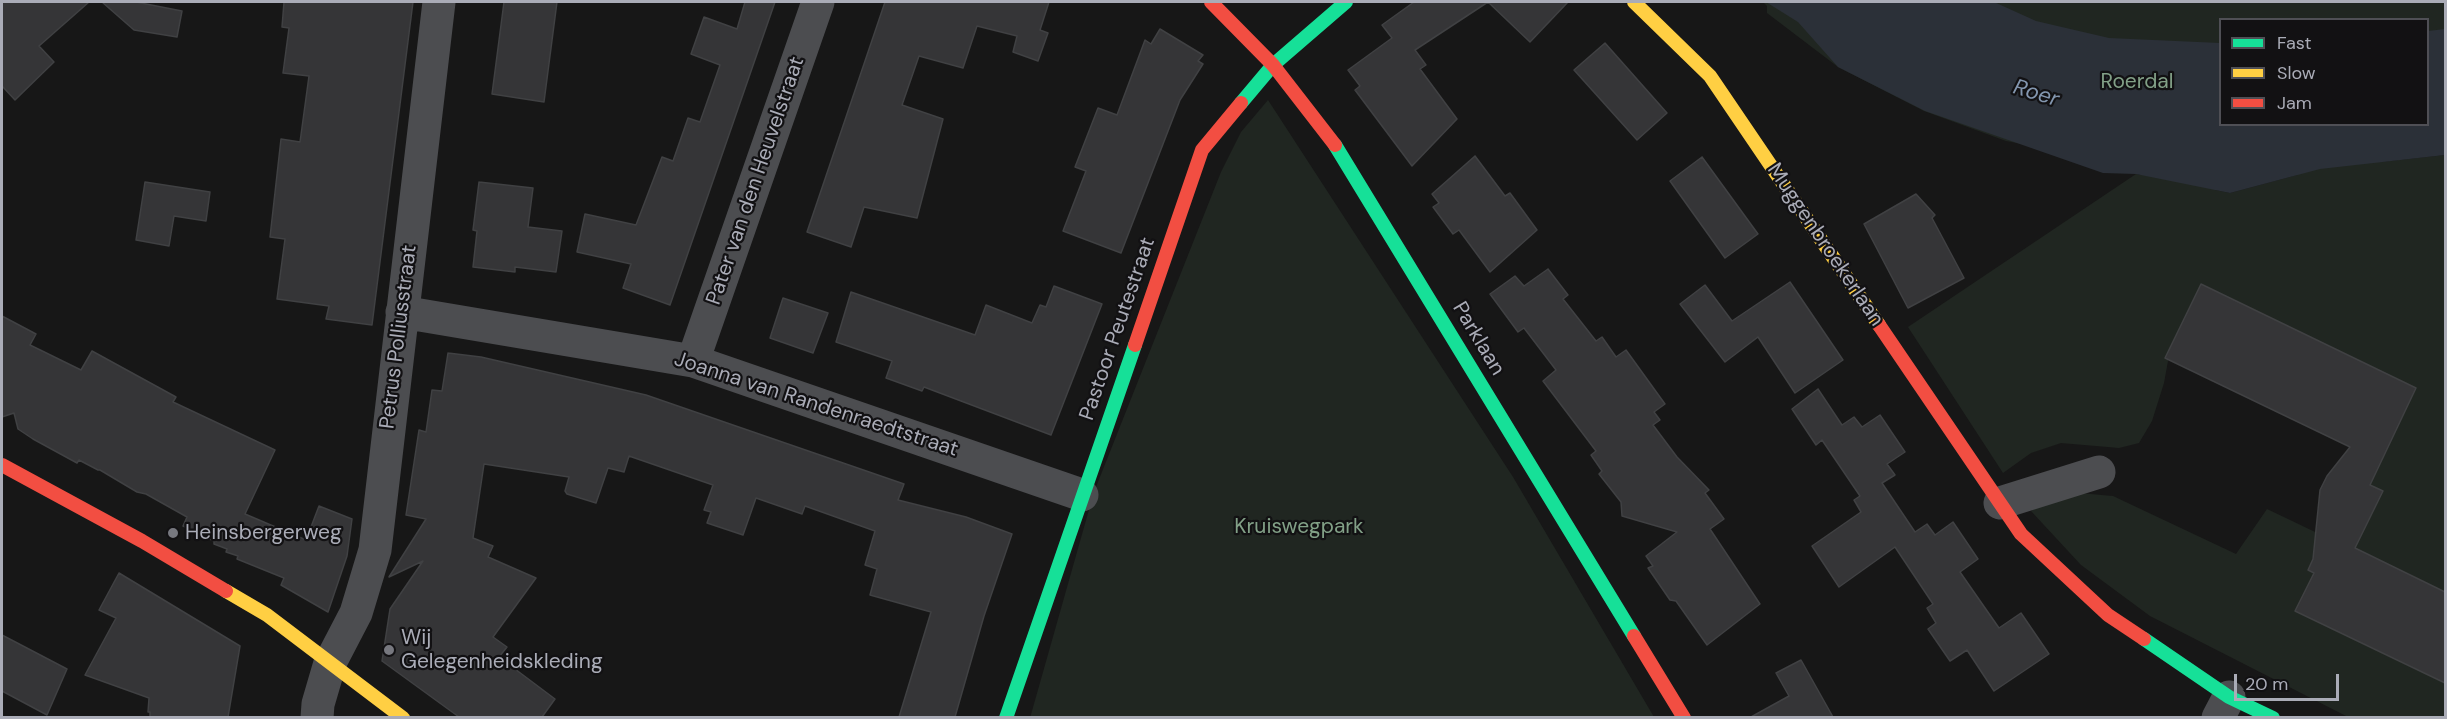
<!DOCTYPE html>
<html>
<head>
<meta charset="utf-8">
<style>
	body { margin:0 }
	#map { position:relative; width:2447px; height:719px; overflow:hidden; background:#171717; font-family:"DM Sans",sans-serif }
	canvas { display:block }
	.frame { position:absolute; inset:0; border:3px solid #aaacb7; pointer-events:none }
	.legend { position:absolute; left:2219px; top:18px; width:210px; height:108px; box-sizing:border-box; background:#121113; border:2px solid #4f4f55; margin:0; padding:8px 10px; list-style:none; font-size:18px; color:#aaacb7 }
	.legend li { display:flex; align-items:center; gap:12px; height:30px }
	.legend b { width:30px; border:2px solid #4f4f55 }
	.scale { position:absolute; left:2234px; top:674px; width:105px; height:27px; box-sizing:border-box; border:3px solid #aaacb7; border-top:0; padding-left:8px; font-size:18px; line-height:21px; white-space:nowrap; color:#aaacb7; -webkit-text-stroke:4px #121113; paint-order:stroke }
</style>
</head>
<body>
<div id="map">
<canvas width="2447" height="719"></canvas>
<div class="frame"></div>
<ul class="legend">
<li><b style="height:8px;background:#16e098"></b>Fast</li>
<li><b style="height:8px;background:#ffcf43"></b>Slow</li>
<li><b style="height:8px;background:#f24e42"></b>Jam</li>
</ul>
<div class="scale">20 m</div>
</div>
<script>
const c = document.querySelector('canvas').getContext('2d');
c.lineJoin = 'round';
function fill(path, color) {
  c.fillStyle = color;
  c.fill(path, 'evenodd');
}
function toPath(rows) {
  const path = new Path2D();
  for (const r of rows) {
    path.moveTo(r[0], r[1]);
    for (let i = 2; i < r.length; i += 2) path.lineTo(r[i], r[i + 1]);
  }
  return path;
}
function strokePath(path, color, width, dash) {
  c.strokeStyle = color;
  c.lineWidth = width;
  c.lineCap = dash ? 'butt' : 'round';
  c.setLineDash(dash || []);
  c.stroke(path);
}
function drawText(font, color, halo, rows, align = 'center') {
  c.font = font + ' "DM Sans",sans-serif';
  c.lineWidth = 4.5;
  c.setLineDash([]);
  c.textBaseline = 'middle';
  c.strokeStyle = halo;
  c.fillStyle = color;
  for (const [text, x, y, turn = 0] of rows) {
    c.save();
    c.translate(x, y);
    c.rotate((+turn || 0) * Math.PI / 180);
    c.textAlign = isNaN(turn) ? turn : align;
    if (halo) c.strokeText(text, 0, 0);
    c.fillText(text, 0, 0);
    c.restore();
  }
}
fill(toPath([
	[1763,2,2445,2,2445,152,2380,162,2445,155,2445,717,2348,717,2150,616,2081,565,2031,511,2051,497,2079,493,2113,496,2236,554,2267,509,2334,541,2378,457,2170,350,2164,383,2152,421,2139,443,2119,448,2061,443,2031,453,2003,473,1908,327,2136,174,2142,175,2114,161,2006,141,1924,111,1838,67,1767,13,1767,6],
	[2220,20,2428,20,2428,124,2220,124],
	[2297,175,2230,193,2215,190],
	[1268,100,1513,477,1654,717,1030,718,1094,492,1221,172,1241,132]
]), '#202621');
fill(toPath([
	[1766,2,1994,2,2036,21,2109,38,2220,43,2220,124,2428,124,2428,31,2445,29,2445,155,2320,169,2230,193,2136,174,2103,173,1925,111,1838,67,1798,22]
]), '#2b3038');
const building = toPath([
	[2,2,89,2,39,46,54,62,15,100,2,86,2,2],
	[102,2,136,2,182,11,177,37,134,30,102,2],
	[284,2,413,2,372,325,326,319,329,306,277,299,285,239,270,237,281,139,300,142,309,76,283,73,289,28,282,27,284,2],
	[504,2,557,2,544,102,492,94,504,2],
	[745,2,775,2,670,305,623,288,631,264,577,252,585,214,636,225,662,157,673,161,688,118,700,122,720,65,691,54,704,17,737,29,745,2],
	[885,2,1049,2,1040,30,1048,33,1038,61,1013,52,1017,36,977,26,963,68,919,56,902,105,943,119,917,218,864,207,851,247,807,232,885,2],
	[1414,2,1568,2,1530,42,1488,2,1415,50,1426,65,1420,69,1457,119,1412,166,1355,90,1360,86,1348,70,1392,38,1382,25,1414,2],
	[1160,29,1203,55,1198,61,1203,64,1180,100,1121,253,1063,231,1086,171,1075,167,1098,108,1117,115,1145,40,1151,44,1160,29],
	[1605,43,1667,113,1637,140,1574,70,1605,43],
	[1475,156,1505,196,1510,193,1537,230,1490,272,1459,230,1453,234,1433,207,1439,203,1432,194,1475,156],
	[1702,157,1758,234,1725,258,1670,181,1702,157],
	[145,182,210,192,206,221,174,216,169,246,136,240,145,182],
	[479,182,533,188,528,227,562,231,556,272,515,267,515,272,473,267,477,231,473,230,479,182],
	[1916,194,1935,215,1932,218,1964,278,1908,308,1864,224,1916,194],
	[1548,269,1568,295,1563,299,1596,341,1602,337,1616,357,1626,350,1665,404,1654,412,1660,420,1653,425,1677,457,1709,490,1705,493,1724,519,1710,529,1760,604,1707,645,1676,601,1670,600,1648,568,1653,566,1646,556,1677,532,1622,516,1621,502,1599,474,1602,471,1591,455,1596,451,1543,381,1556,370,1524,328,1518,332,1490,294,1515,276,1524,286,1548,269],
	[1790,282,1843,360,1795,393,1758,337,1725,362,1680,304,1705,285,1732,321,1790,282],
	[2201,284,2416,388,2370,485,2383,491,2355,548,2445,592,2445,683,2295,611,2314,573,2308,570,2313,559,2320,490,2327,476,2350,447,2165,358,2201,284],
	[1054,286,1102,304,1051,435,924,387,922,391,886,378,892,361,836,342,851,292,975,335,986,305,1032,323,1040,305,1046,307,1054,286],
	[783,298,828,313,813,353,770,338,783,298],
	[2,316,36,334,30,345,81,370,92,351,176,397,173,402,275,450,245,514,306,540,319,506,352,519,347,556,328,612,281,585,284,578,237,559,238,556,226,552,227,549,214,544,214,541,183,526,187,517,146,494,137,492,100,470,98,470,79,460,77,463,33,439,18,429,14,413,2,417,2,316],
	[448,353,481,357,646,395,904,484,898,500,966,517,1012,534,984,616,955,717,899,717,931,612,870,595,877,569,865,565,875,531,805,506,802,514,756,498,743,535,707,523,711,512,704,510,713,485,629,456,624,472,608,468,596,503,567,494,565,491,569,477,484,464,473,538,493,546,488,557,536,578,493,637,507,647,499,657,555,699,542,717,459,717,382,661,390,609,423,561,389,577,426,519,406,515,419,430,426,432,432,390,442,391,448,353],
	[1818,389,1842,425,1854,417,1862,427,1880,415,1905,452,1887,464,1895,475,1882,483,1915,532,1927,524,1935,535,1953,522,1978,559,1960,572,1999,628,2021,613,2049,654,1994,691,1967,650,1950,661,1928,629,1936,623,1927,608,1933,604,1895,547,1839,587,1812,546,1861,512,1854,500,1860,496,1822,440,1816,445,1792,409,1818,389],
	[119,573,240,646,228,717,150,717,150,712,148,712,149,698,85,675,116,618,99,610,119,573],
	[2,635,67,669,47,715,2,691,2,635],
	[1801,660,1833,717,1751,717,1789,696,1776,673,1801,660]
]);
fill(building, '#353537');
strokePath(building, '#404143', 1.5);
strokePath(toPath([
	[402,312,693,361,1082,495],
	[693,361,818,2],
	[2000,503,2099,472],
	[317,718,318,704,330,663,356,613,375,550,439,2],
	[2218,718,2229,697]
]), '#4c4d50', 33);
strokePath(toPath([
	[1241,103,1273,65,1346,2],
	[1335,145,1634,636],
	[2144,639,2229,697,2273,718],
	[1006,718,1135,345]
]), '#16e098', 14);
strokePath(toPath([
	[1634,2,1710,76,1879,325],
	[226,591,267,615,403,718]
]), '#ffcf43', 14);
strokePath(toPath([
	[1211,2,1273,65,1335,145],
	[1879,325,2021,534,2108,615,2144,639],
	[1135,345,1202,150,1241,103],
	[2,465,142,541,226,591],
	[1634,636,1684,718]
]), '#f24e42', 14);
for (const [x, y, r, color] of [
	[173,533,6,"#77787f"],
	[389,650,6,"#77787f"]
]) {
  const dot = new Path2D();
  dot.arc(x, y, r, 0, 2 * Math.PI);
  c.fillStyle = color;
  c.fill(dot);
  strokePath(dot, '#121113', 2);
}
drawText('21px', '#82a087', '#121113', [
	["Roerdal",2137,82],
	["Kruiswegpark",1299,527]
]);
drawText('21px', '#aaacb7', '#121113', [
	["Pater van den Heuvelstraat",756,181,-71],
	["Muggenbroekerlaan",1825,245,56],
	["Pastoor Peutestraat",1118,329,-71],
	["Petrus Polliusstraat",399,337,-83],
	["Parklaan",1478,339,59],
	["Joanna van Randenraedtstraat",816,405,18]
]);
drawText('21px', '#aaacb7', '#121113', [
	["Heinsbergerweg",185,533],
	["Wij",401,638],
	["Gelegenheidskleding",401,662]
], 'left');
drawText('italic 22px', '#8396af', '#121113', [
	["Roer",2036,94,17]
]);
</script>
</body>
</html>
